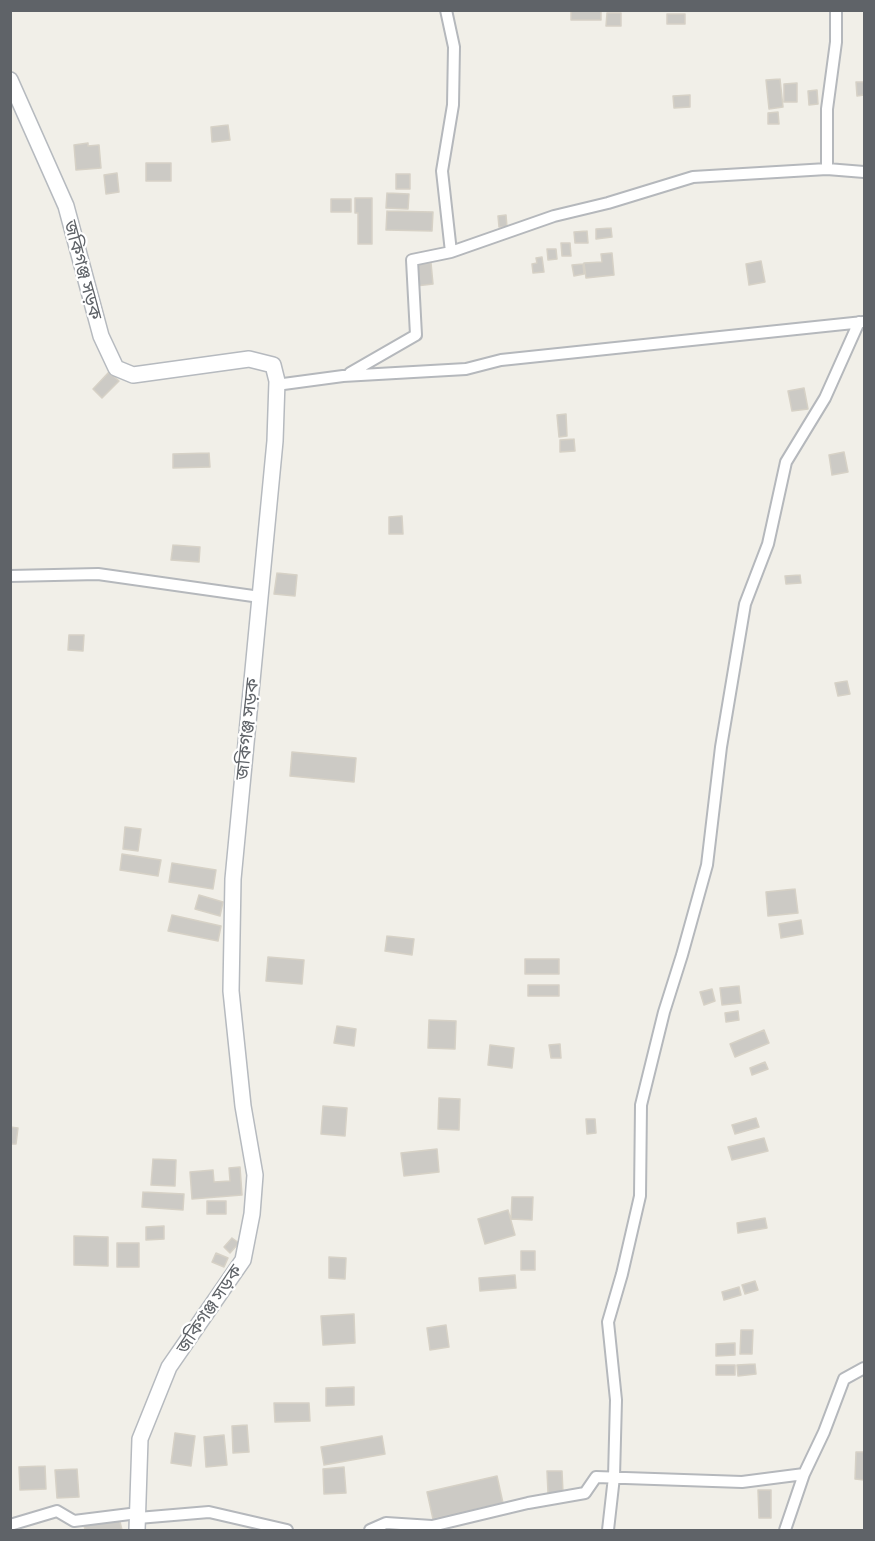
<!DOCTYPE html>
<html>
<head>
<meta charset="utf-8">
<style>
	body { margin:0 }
	#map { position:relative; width:875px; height:1541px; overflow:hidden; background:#f1efe8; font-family:Commissioner,sans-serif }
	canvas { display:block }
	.frame { position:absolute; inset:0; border:12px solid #5f6368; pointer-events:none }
</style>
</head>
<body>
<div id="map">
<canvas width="875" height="1541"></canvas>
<div class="frame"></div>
</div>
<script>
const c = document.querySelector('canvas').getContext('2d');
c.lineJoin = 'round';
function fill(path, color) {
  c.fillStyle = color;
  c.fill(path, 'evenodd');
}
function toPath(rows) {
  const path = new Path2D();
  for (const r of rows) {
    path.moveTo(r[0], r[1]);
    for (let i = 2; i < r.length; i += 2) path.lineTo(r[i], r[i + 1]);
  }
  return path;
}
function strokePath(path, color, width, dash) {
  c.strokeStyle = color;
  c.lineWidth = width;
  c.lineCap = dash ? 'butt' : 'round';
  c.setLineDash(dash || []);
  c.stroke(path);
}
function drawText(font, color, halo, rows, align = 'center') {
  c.font = font + ' Commissioner,"Noto Sans Bengali",sans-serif';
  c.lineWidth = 4.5;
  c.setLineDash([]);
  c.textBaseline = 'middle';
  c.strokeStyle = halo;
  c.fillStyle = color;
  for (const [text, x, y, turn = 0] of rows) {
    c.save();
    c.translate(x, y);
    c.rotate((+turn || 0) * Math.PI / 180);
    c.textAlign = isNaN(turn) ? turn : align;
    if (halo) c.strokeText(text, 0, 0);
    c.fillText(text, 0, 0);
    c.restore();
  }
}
const building = toPath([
	[571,10,601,10,601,20,571,20,571,10],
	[607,13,621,13,621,26,606,26,607,13],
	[667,14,685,14,685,24,667,24,667,14],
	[780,79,783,107,769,109,766,80,780,79],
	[856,82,864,82,864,95,857,96,856,82],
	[797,83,797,102,784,102,784,84,797,83],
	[817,90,818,104,809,105,808,91,817,90],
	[690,95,690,107,674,108,673,96,690,95],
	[778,112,779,124,768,124,768,113,778,112],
	[228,125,230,140,212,142,211,127,228,125],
	[88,143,88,146,99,145,101,168,76,170,74,145,88,143],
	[146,163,171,163,171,181,146,181,146,163],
	[117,173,119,192,106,194,104,175,117,173],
	[396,174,410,174,410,189,396,189,396,174],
	[387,193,409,194,408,209,386,208,387,193],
	[355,198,372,198,372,244,358,244,358,213,355,213,355,198],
	[331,199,351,199,351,212,331,212,331,199],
	[387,211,433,212,432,231,386,230,387,211],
	[506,215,507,227,499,227,498,216,506,215],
	[611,228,612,237,596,239,596,229,611,228],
	[587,231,588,243,575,243,574,232,587,231],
	[561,243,570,243,571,256,562,256,561,243],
	[547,249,556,249,557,259,548,260,547,249],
	[612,253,614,275,586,278,584,263,602,262,601,254,612,253],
	[542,257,544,272,533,273,532,264,537,263,536,258,542,257],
	[761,261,765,282,749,285,746,264,761,261],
	[431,263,433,284,416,286,413,265,431,263],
	[583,264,584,274,574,276,572,265,583,264],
	[109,372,119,381,102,398,93,389,109,372],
	[804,388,808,409,792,411,788,391,804,388],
	[566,414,567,436,559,437,557,415,566,414],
	[574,439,575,451,560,452,560,440,574,439],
	[844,452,848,472,832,475,829,455,844,452],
	[209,453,210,467,173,468,173,454,209,453],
	[402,516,403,534,389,534,389,517,402,516],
	[173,545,200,547,199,562,171,560,173,545],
	[277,573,297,575,295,596,274,594,277,573],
	[800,575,801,583,786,584,785,576,800,575],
	[69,635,84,635,83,651,68,650,69,635],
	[847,681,850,694,838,696,835,683,847,681],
	[292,752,356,758,354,782,290,776,292,752],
	[125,827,141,829,138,851,123,849,125,827],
	[122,854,161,860,158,876,120,870,122,854],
	[172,863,216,870,213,889,169,882,172,863],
	[795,889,798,913,768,916,766,892,795,889],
	[199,895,223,902,220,916,195,909,199,895],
	[172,915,221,926,218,941,168,931,172,915],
	[801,920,803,934,781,938,779,924,801,920],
	[387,936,414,939,412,955,385,951,387,936],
	[268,957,304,960,302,984,266,981,268,957],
	[525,959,559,959,559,974,525,974,525,959],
	[528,985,559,985,559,996,528,996,528,985],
	[739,986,741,1003,722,1005,720,988,739,986],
	[712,989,715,1001,704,1005,700,992,712,989],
	[738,1011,739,1020,726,1022,725,1013,738,1011],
	[429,1020,456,1021,455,1049,428,1048,429,1020],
	[337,1026,356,1029,354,1046,334,1043,337,1026],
	[764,1030,769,1043,735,1057,730,1044,764,1030],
	[560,1044,561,1058,551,1058,549,1045,560,1044],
	[490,1045,514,1048,512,1068,488,1065,490,1045],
	[765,1062,768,1069,752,1075,750,1068,765,1062],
	[439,1098,460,1099,459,1130,438,1129,439,1098],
	[323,1106,347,1108,345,1136,321,1134,323,1106],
	[756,1118,759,1127,735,1134,732,1125,756,1118],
	[586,1119,595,1119,596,1133,587,1134,586,1119],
	[10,1127,18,1128,16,1144,10,1144,10,1127],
	[764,1138,768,1151,732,1160,728,1147,764,1138],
	[437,1149,439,1172,404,1176,401,1153,437,1149],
	[153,1159,176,1160,175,1186,151,1185,153,1159],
	[240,1167,242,1195,192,1199,190,1172,213,1170,214,1182,230,1181,229,1168,240,1167],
	[143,1192,184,1194,183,1210,142,1207,143,1192],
	[512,1197,533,1197,532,1220,511,1219,512,1197],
	[207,1201,226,1201,226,1214,207,1214,207,1201],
	[508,1210,515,1235,485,1244,478,1219,508,1210],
	[765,1218,767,1228,738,1233,737,1223,765,1218],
	[164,1226,164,1239,146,1240,146,1227,164,1226],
	[74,1236,108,1237,108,1266,74,1265,74,1236],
	[232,1238,239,1243,230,1253,224,1247,232,1238],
	[117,1243,139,1243,139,1267,117,1267,117,1243],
	[521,1251,535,1251,535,1270,521,1270,521,1251],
	[216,1253,228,1258,224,1267,212,1262,216,1253],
	[329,1257,346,1258,345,1279,329,1278,329,1257],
	[515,1275,516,1288,480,1291,479,1278,515,1275],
	[755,1281,758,1290,745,1294,742,1285,755,1281],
	[739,1287,741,1295,724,1300,722,1292,739,1287],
	[354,1314,355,1343,323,1345,321,1316,354,1314],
	[446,1325,449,1347,430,1350,427,1328,446,1325],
	[741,1330,753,1330,752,1354,740,1354,741,1330],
	[735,1343,735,1355,716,1356,716,1344,735,1343],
	[755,1364,756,1374,738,1376,737,1365,755,1364],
	[716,1365,735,1365,735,1375,716,1375,716,1365],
	[354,1387,354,1405,326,1406,326,1388,354,1387],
	[274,1403,309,1403,310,1421,275,1422,274,1403],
	[247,1425,249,1452,233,1453,232,1426,247,1425],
	[175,1433,195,1436,191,1466,171,1463,175,1433],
	[224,1435,227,1465,206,1467,204,1437,224,1435],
	[382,1436,385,1454,324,1465,321,1447,382,1436],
	[856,1452,864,1452,864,1480,855,1479,856,1452],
	[45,1466,46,1489,20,1490,19,1467,45,1466],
	[344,1467,346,1493,324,1494,323,1469,344,1467],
	[77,1469,79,1497,57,1498,55,1470,77,1469],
	[547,1471,562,1471,563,1493,548,1493,547,1471],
	[497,1476,503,1503,433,1519,427,1492,497,1476],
	[758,1490,771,1490,771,1518,759,1518,758,1490],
	[119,1518,122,1530,85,1530,84,1525,119,1518]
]);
fill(building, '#cccac5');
strokePath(building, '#d6d1c6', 1.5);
const minor = toPath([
	[827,169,827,109,836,42,836,10],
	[451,252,554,216,608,203,693,177,827,169,864,172],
	[350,373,416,335,412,260,451,252,442,171,453,105,454,47,446,10],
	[276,385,343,376,466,369,501,360,863,322],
	[10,576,98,574,260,597],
	[138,1518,209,1512,287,1530],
	[10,1525,57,1511,74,1521,138,1513],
	[370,1530,386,1523,432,1526,528,1503,585,1493,596,1477,742,1482,804,1474,824,1432,844,1379,864,1368],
	[608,1530,614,1477,616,1400,608,1322,622,1274,640,1196,641,1105,664,1012,682,955,707,865,721,747,745,604,768,544,786,462,825,398,859,322],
	[785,1530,804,1474]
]);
const secondary = toPath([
	[10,80,66,206,101,336,116,368,133,375,249,359,273,365,277,381,275,441,233,879,231,991,243,1106,255,1175,252,1214,243,1260,169,1367,140,1439,137,1530]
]);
strokePath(minor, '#b5b8bc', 14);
strokePath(secondary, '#b6babf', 18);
strokePath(minor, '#fff', 10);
strokePath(secondary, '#fff', 15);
drawText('18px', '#5f6368', '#fff', [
	["জকিগঞ্জ সড়ক",83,270,75],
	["জকিগঞ্জ সড়ক",247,729,-84],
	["জকিগঞ্জ সড়ক",209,1309,-56]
]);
</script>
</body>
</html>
